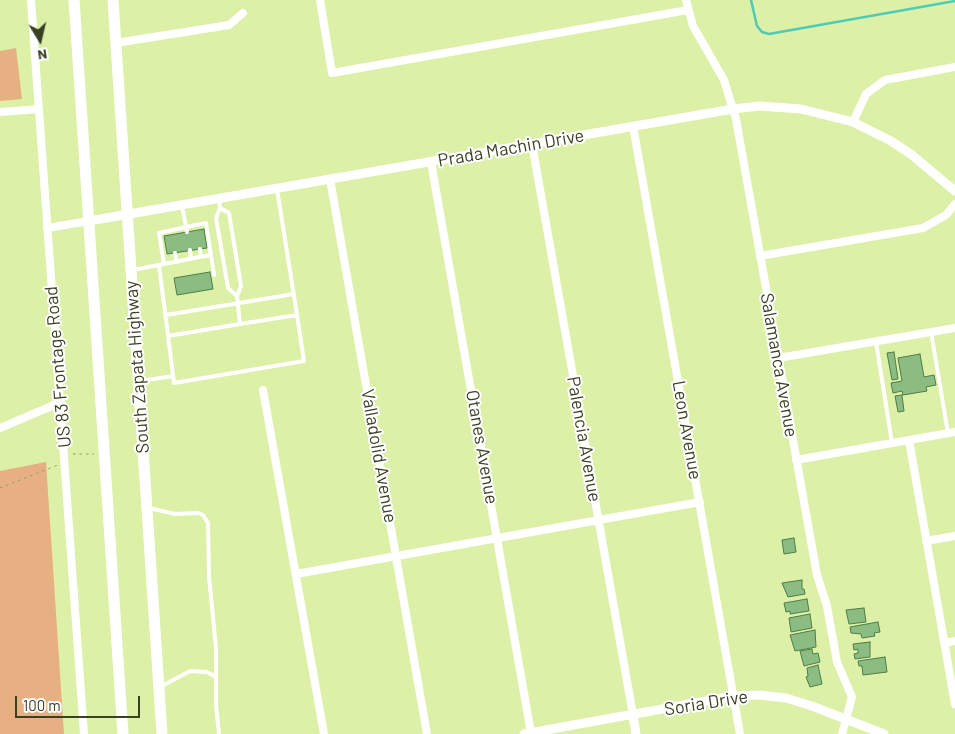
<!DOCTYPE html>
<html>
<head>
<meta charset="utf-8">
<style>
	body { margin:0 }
	#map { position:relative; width:955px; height:734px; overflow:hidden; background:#dcf0a7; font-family:Barlow,sans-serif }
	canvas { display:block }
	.north { position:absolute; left:15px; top:15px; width:50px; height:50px; -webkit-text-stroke:4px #fff; paint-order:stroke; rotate:171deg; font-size:14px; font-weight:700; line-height:20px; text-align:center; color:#394123 }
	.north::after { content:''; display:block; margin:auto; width:18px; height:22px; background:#394123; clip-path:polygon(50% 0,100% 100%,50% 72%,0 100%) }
	.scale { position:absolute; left:15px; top:696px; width:125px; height:22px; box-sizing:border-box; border:2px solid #394123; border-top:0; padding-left:6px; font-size:15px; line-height:18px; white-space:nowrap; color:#394123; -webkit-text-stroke:4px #fff; paint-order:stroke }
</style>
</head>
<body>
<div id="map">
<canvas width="955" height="734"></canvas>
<div class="north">N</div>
<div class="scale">100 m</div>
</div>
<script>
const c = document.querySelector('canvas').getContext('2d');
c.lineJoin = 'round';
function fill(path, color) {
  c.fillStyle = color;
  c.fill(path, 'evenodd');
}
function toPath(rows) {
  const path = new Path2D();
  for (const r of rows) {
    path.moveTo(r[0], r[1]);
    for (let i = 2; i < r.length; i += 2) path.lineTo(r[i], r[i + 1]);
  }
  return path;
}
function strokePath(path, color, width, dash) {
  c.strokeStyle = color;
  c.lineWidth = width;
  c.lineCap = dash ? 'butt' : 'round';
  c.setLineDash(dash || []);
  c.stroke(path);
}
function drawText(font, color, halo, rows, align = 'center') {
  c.font = font + ' Barlow,sans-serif';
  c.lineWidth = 4;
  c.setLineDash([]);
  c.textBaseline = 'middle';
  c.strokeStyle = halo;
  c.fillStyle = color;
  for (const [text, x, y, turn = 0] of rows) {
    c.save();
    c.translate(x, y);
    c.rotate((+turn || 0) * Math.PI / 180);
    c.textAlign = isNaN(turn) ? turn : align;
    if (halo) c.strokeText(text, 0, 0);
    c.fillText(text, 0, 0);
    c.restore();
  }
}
fill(toPath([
	[16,48,22,99,0,101,0,51],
	[46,462,64,734,0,734,0,471]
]), '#e7b082');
strokePath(toPath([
	[751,0,757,26,762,32,769,34,955,1]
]), '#4ecbb7', 2.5);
const building = toPath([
	[204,229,207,248,167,254,164,236,204,229],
	[210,272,213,289,177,295,174,278,210,272],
	[894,352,898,379,892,380,887,353,894,352],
	[920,354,924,377,934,375,936,385,926,387,927,391,903,395,902,391,893,393,891,383,902,381,898,358,920,354],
	[902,395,904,411,898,412,895,396,902,395],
	[794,538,796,552,784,554,782,540,794,538],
	[802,580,802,589,804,589,805,594,788,597,782,583,802,580],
	[807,599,809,611,790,614,790,611,786,612,784,603,807,599],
	[864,608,866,622,849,624,846,610,864,608],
	[810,614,812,628,791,632,789,618,810,614],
	[878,622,880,632,874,633,875,636,862,638,861,634,851,633,850,627,878,622],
	[815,630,816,647,795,651,790,635,815,630],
	[870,642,870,657,855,659,854,654,858,653,858,649,854,650,853,644,870,642],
	[812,649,813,654,818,653,820,662,804,666,800,651,812,649],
	[885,657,887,672,863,675,862,666,859,666,858,661,885,657],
	[818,665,822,684,810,687,806,677,808,676,807,668,818,665]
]);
fill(building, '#8bbc82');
strokePath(building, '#4f7d46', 1);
strokePath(toPath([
	[73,454,94,454],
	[0,488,58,465]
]), '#8d9c67', 1, [2.5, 4]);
strokePath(toPath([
	[219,199,220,208,216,218,228,288,237,296],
	[187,232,186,227,206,223,214,275],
	[200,249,201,256],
	[190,250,191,259],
	[175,253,177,262],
	[164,264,159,233,186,227,182,206],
	[159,265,174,383,304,361,297,315],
	[133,270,210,255],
	[166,315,294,294],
	[240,324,297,315,277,189],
	[931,332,948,433],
	[168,336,240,324,237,296,241,286,229,213,220,208],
	[876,342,892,443],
	[141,381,173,376],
	[149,508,175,514,198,513,203,515,208,523,209,577,216,648,216,705,219,734],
	[162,686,190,671,207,672,216,677]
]), '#fff', 4);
strokePath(toPath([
	[31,0,84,734],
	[320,0,332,73,688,10],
	[686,0,693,26,724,80,736,119,817,575,827,606,837,662,852,697,842,734],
	[116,43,229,25,243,13],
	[0,112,39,109],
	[853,122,866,94,885,80,955,67],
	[633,126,740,734],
	[532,144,633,715],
	[431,162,531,733],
	[330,179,427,734],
	[47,228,89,221],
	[760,256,923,228,946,215,955,204],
	[778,358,955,328],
	[263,390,324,734],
	[0,428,61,402],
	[909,440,955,704],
	[796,460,955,432],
	[926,541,955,536],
	[296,574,700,502],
	[944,643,955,641]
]), '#fff', 8);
strokePath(toPath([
	[89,221,733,109,759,106,801,109,853,122,891,141,912,155,955,191],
	[633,715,636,734],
	[524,734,734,696,759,695,786,698,812,706,884,734]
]), '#fff', 9);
strokePath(toPath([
	[74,0,123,734],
	[113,0,162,734]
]), '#fff', 11);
drawText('18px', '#394123', '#fff', [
	["Prada Machin Drive",511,148,-10],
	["Salamanca Avenue",779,365,80],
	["US 83 Frontage Road",58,367,-95],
	["South Zapata Highway",137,367,-94],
	["Leon Avenue",687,430,80],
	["Palencia Avenue",584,439,80],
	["Otanes Avenue",482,447,80],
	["Valladolid Avenue",379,456,80],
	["Soria Drive",706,703,-9]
]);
</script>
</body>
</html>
